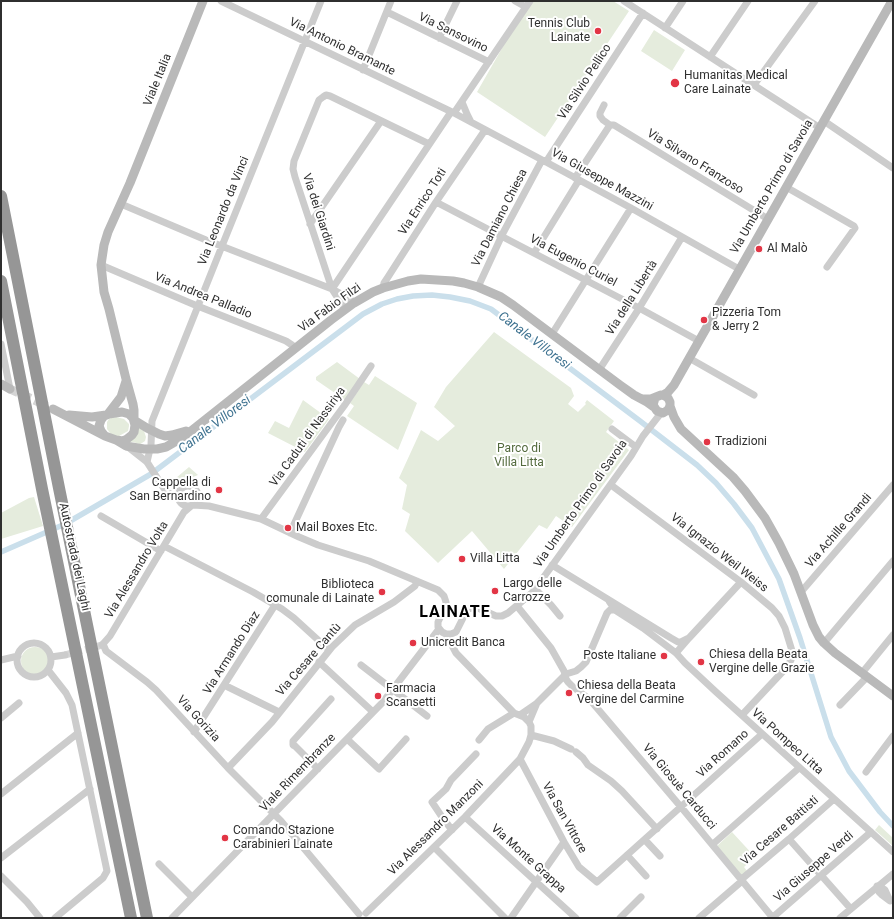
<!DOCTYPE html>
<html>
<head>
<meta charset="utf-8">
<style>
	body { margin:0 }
	#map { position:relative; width:894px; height:919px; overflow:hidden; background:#fff; font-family:Roboto,sans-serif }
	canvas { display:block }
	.frame { position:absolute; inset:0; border:2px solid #2f2f2f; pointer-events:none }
</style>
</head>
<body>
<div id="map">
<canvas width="894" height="919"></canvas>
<div class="frame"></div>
</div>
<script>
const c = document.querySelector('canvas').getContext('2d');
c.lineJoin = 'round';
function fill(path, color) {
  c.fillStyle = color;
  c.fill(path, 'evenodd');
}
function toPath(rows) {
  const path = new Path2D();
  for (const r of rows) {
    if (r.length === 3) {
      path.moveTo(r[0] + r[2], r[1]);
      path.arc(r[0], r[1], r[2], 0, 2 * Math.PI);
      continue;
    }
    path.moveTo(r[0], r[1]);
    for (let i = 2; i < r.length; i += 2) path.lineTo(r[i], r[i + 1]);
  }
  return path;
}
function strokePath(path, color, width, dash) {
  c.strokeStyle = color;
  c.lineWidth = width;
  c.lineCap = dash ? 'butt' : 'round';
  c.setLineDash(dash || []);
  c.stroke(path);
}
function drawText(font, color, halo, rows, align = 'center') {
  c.font = font + ' Roboto,sans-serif';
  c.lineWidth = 4;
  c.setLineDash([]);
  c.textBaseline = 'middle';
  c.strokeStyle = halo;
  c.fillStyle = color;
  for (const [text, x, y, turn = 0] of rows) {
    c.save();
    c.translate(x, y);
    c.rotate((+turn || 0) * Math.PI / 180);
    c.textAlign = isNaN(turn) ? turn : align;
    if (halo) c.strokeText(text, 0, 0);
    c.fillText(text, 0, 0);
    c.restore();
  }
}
fill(toPath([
	[529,1,613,1,629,11,545,137,477,92],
	[654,30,685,50,672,71,641,51],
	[494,332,571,388,574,396,568,404,578,412,586,404,585,403,587,400,614,421,606,432,629,450,572,527,556,516,547,529,539,525,504,569,472,531,438,563,405,531,410,514,402,509,407,485,399,478,421,430,438,441,455,426,434,407,446,387],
	[337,362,360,379,345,400,316,380,316,377],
	[375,376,417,403,398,450,347,416,354,406,350,403,364,382,369,385],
	[303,400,329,419,305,452,268,433,275,421,289,428],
	[116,417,124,419,129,424,129,426,128,431,119,436,114,436,110,433,107,429,107,422,109,419,111,418],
	[139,426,144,431,146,437,145,441,142,443,140,444,129,441],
	[189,467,198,475,181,482,176,478],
	[34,497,43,526,1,539,1,513,29,498],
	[35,661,14],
	[879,825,893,838,893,846,875,830],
	[732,832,755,857,744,867,747,871,741,876,717,846]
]), '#e5ecdd');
strokePath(toPath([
	[1,552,65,524,151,474,363,314,382,304,397,299,413,296,432,295,450,297,470,301,491,309,640,421,697,465,716,483,734,504,752,528,779,579,800,638,831,737,849,771,880,812,893,826]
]), '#cadfeb', 5.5);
strokePath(toPath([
	[65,655,102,645]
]), '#d5d5d5', 7, [7, 3.5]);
strokePath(toPath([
	[10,389,47,406]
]), '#d5d5d5', 9, [9, 4.5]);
strokePath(toPath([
	[221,1,454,113,546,162,631,208,739,269],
	[515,1,526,7],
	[624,1,820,128],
	[387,12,489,62],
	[665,28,683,1],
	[439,38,457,1],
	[710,57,748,1],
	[363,70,391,1],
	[754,85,815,1],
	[462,102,467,114,471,122],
	[604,105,600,113,600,116,603,120,610,125,614,125,768,219],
	[454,113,530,1],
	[824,121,893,168],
	[546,162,643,13],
	[575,178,610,125],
	[786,187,854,226,855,228,827,267],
	[436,202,639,308,699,341],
	[121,204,206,240,332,289,349,298,354,303],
	[310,224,381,121],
	[534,253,579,180],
	[101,265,195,305,286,341,292,345,294,349],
	[478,287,503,233,542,160],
	[383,288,384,283,388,277,436,202,485,130],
	[332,289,451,112],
	[345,309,332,289,295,177,293,169,294,161,319,100,323,97,326,95,330,96,429,144],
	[552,334,631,208],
	[1,344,10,389],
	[689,358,754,395],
	[599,370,638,310,682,237],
	[612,429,636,447],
	[128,447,147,462,163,487,167,492,179,499],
	[147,462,151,445,152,421,222,246,321,1],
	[611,485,741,582,772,608,779,616,785,628,793,654,791,660,787,667,742,715],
	[188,496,10],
	[193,505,209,506,261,519,299,537,318,545,369,561,438,590,444,596,446,602,446,605,438,622,438,627,442,632,446,634,451,634,456,632,466,612,468,609,472,608,478,608,496,616,502,616,508,613,533,592,631,456,643,436,661,413],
	[101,516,161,551],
	[261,519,344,406,371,366],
	[290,533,339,427,343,420],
	[164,546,253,592,282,609,294,618,329,650],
	[552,565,671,638,678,642,681,642,689,638],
	[535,589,551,605,560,616],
	[801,592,893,485],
	[609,601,615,610,643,628,676,653,685,663,715,691,893,852],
	[517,606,551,648,564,671,566,679,568,682,573,687,588,698,591,701,681,807,773,918],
	[446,634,456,653,514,713],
	[824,643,893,561],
	[34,660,17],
	[103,644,106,651,110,654,147,682,156,690,228,768,281,821,359,914],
	[102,645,110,636,184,512,191,506],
	[676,653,689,638,741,582],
	[51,657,65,655],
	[1,660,18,656],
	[319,662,373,712],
	[361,665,427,716],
	[48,670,66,693,72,705,107,871,103,878,55,918],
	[862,673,893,635],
	[224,685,279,712],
	[840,705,867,677],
	[520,715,536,704],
	[1,718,19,703],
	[529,722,537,703,566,674,576,671,581,667,586,662,607,613,610,610,615,610,618,608],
	[194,732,275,605],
	[531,735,554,741,571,749],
	[347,739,379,769,406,739],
	[479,740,488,729,514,713],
	[576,752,583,758,588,765,611,781,622,791,657,829],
	[520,759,564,842,579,867,597,882,762,734],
	[228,768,272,722,332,647,355,625,394,602,415,586,417,581],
	[318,769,295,746,293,745,293,741,331,699],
	[866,772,893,736],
	[1,794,78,733],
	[465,817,576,918],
	[452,830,442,817,432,802,446,789,451,780,476,754],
	[789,839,851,909],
	[645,840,660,856],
	[713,844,799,768],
	[434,847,505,918],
	[627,855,646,876],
	[1,858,90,789],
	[159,864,192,897],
	[1,876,27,902,40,918],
	[877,886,882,888,885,890,890,901,882,895,879,892,877,886],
	[366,913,465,817,520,759,529,742,531,735,531,726,529,722,524,717,514,713],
	[172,918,383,702,439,629],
	[511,918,564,842],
	[620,918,641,897],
	[699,918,742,881,743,878,789,839,834,799],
	[772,918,871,832],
	[840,918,893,874]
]), '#ccc', 7);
strokePath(toPath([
	[1,384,10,389],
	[663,395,668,392,674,385,892,1],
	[643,399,651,399,661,395,665,396,668,398,670,402,670,406,668,410,663,413,657,411,653,405,655,398],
	[670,406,674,417,681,429,733,477,745,491,765,518,779,543,794,574,813,625,819,637,824,643,835,653,893,696],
	[53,409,105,436,116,440,123,441,127,439,132,435,134,432,135,425,133,418,129,414,122,412,109,414,104,416,101,420,99,426,101,431,105,436],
	[108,414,121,397,126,381],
	[69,415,92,417,106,415],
	[134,420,134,410,133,404,126,379,109,309,104,292,101,265,104,245,108,232,130,183,203,1],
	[134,420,147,428,159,434,165,436,172,435,186,431],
	[116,440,126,446,144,449,157,449,166,447,173,443,181,439,331,320,354,303,373,292,383,288,408,281,421,279,453,281,464,283,478,287,501,297,513,305,620,385,634,395,647,402,654,407]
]), '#b9b9b9', 9);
strokePath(toPath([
	[1,196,59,488,147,918],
	[1,281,42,489,131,918]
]), '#969696', 12);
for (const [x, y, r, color] of [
	[598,31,4,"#e23545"],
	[675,83,5,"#e23545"],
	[759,249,4,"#e23545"],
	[704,320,4,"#e23545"],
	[707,442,4,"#e23545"],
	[219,490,4,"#e23545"],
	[288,528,4,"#e23545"],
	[462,559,4,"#e23545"],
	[495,591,4,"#e23545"],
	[382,592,4,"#e23545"],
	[413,643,4,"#e23545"],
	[664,656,4,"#e23545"],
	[701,662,4,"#e23545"],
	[569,693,4,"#e23545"],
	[378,696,4,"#e23545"],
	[225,838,4,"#e23545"]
]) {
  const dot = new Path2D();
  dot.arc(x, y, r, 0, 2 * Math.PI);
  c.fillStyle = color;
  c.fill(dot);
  strokePath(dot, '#fff', 1.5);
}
drawText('12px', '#2f2f2f', '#fff', [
	["Tennis Club",590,24,"right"],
	["Lainate",590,38,"right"],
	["Humanitas Medical",684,76],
	["Care Lainate",684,90],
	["Al Malò",767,249],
	["Pizzeria Tom",712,313],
	["& Jerry 2",712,327],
	["Tradizioni",715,442],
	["Cappella di",211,483,"right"],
	["San Bernardino",211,497,"right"],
	["Mail Boxes Etc.",296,528],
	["Villa Litta",470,559],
	["Largo delle",503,584],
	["Carrozze",503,598],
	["Biblioteca",374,585,"right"],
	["comunale di Lainate",374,599,"right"],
	["Unicredit Banca",421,643],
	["Chiesa della Beata",709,655],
	["Vergine delle Grazie",709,669],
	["Poste Italiane",656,656,"right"],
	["Chiesa della Beata",577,686],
	["Vergine del Carmine",577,700],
	["Farmacia",386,689],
	["Scansetti",386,703],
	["Comando Stazione",233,831],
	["Carabinieri Lainate",233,845]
], 'left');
drawText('12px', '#2f2f2f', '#fff', [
	["Via Sansovino",453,33,26],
	["Via Antonio Bramante",342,47,26],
	["Viale Italia",158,80,-68],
	["Via Silvio Pellico",585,82,-57],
	["Via Silvano Franzoso",695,162,32],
	["Via Giuseppe Mazzini",602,180,29],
	["Via Umberto Primo di Savoia",772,187,-60],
	["Via Enrico Toti",423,202,-57],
	["Via Leonardo da Vinci",224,211,-68],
	["Via dei Giardini",318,212,72],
	["Via Damiano Chiesa",500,218,-63],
	["Via Eugenio Curiel",573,261,28],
	["Via Andrea Palladio",203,296,22],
	["Via della Libertà",632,298,-58],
	["Via Fabio Filzi",330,308,-36],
	["Via Caduti di Nassiriya",308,437,-54],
	["Via Umberto Primo di Savoia",581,504,-55],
	["Via Achille Grandi",839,531,-49],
	["Via Ignazio Weil Weiss",719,553,38],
	["Autostrada dei Laghi",74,557,78],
	["Via Alessandro Volta",137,570,-59],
	["Via Armando Diaz",232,653,-58],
	["Via Cesare Cantù",309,660,-49],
	["Via Gorizia",198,719,48],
	["Via Pompeo Litta",787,742,42],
	["Via Romano",723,754,-42],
	["Viale Rimembranze",298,773,-46],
	["Via Giosuè Carducci",679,787,50],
	["Via San Vittore",564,818,61],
	["Via Alessandro Manzoni",436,828,-45],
	["Via Cesare Battisti",780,831,-41],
	["Via Monte Grappa",528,859,42],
	["Via Giuseppe Verdi",814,867,-41]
]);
drawText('12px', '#536a3d', '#fff', [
	["Parco di",519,449],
	["Villa Litta",519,463]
]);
drawText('italic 13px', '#3e7290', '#fff', [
	["Canale Villoresi",534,341,37],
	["Canale Villoresi",215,425,-37]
]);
c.letterSpacing = '1px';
drawText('bold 16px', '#000', '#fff', [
	["LAINATE",455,613]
]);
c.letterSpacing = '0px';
</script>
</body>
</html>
